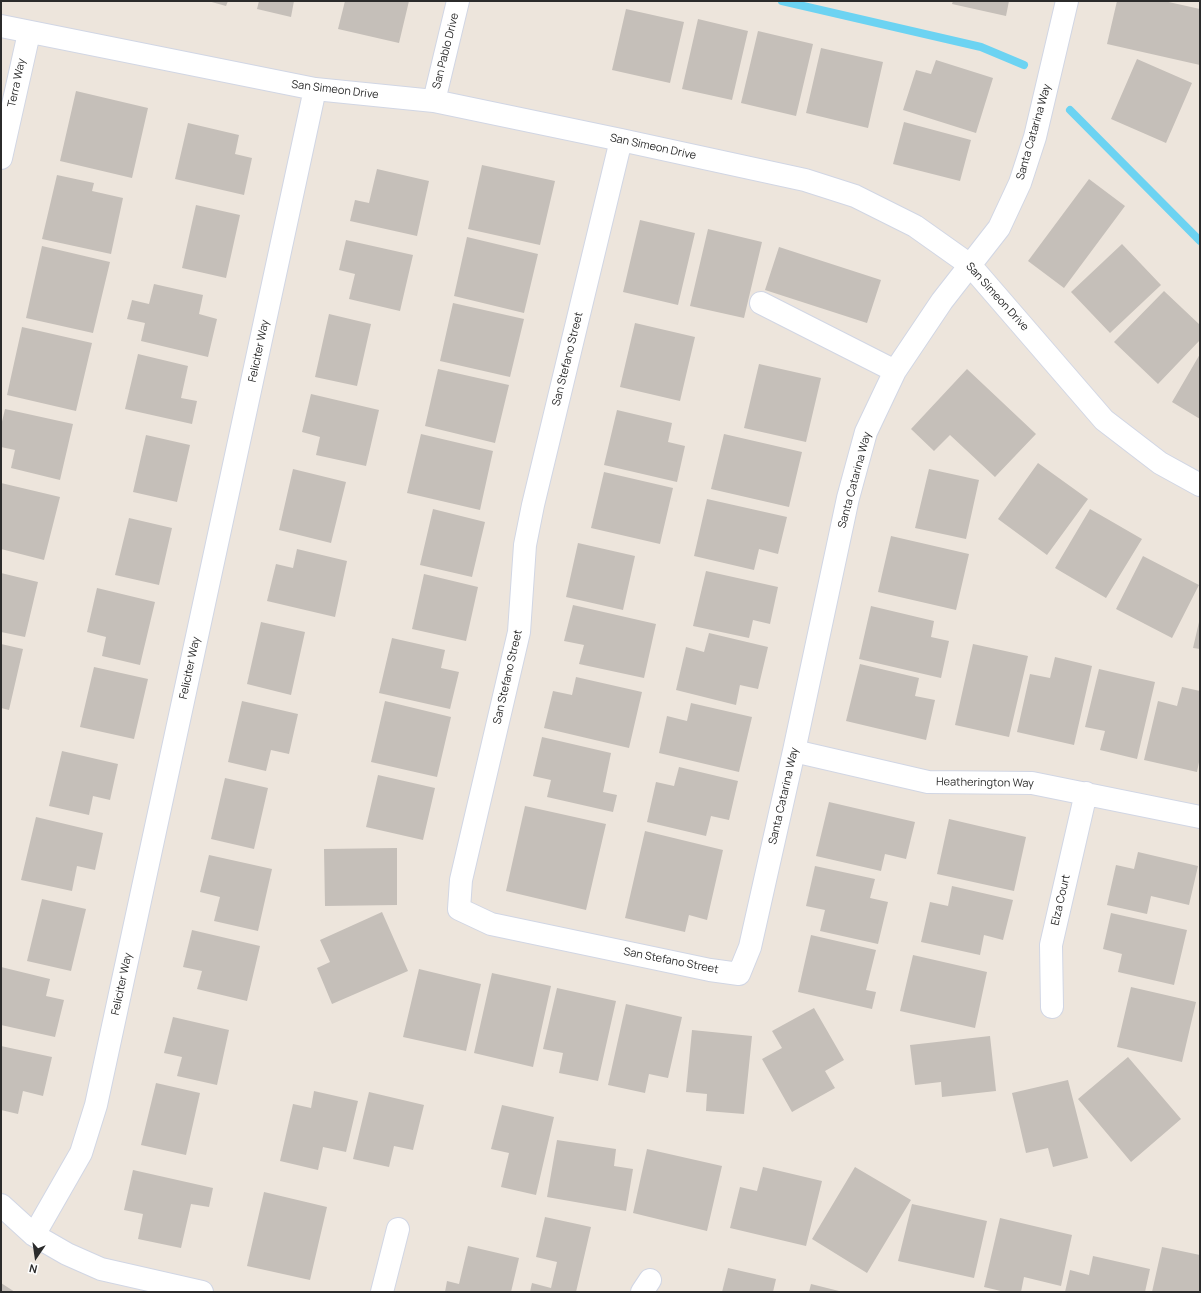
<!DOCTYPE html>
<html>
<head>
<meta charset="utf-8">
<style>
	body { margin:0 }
	#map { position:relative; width:1201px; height:1293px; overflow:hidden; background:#ede5dc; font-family:Manrope,sans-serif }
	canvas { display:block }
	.frame { position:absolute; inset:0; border:2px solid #2b2b2b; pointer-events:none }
	.north { position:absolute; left:16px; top:1237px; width:40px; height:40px; -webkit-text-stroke:3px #fff; paint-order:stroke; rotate:193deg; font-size:11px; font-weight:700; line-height:16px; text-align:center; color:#2b2b2b }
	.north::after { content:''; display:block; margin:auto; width:14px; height:18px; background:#2b2b2b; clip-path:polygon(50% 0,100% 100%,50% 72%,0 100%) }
</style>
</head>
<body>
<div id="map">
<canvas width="1201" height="1293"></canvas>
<div class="frame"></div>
<div class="north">N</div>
</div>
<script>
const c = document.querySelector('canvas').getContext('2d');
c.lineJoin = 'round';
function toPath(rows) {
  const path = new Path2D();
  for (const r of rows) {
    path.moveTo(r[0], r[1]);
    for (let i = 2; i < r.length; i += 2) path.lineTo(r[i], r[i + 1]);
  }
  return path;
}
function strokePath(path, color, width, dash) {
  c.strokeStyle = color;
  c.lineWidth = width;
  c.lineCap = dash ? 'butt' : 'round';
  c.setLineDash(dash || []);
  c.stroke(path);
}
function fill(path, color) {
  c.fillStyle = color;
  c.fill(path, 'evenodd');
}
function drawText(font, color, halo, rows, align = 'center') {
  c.font = font + ' Manrope,sans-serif';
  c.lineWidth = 3.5;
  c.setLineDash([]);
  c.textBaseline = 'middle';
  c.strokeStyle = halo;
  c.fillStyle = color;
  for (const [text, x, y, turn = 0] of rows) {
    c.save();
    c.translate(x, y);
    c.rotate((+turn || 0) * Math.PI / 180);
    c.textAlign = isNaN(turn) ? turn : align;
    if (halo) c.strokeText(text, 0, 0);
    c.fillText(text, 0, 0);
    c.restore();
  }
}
strokePath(toPath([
	[782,1,981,47,1024,65],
	[1070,110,1200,241]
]), '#6cd3f2', 8);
fill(toPath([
	[208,1,228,1,226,6],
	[259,1,294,1,291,17,257,9],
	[345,1,409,1,399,43,338,29],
	[953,1,1009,1,1006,16,952,4],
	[1117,1,1164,1,1200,9,1200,65,1107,44],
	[626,9,684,22,670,83,612,70],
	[698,19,748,31,732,100,682,89],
	[758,31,813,44,796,116,741,103],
	[821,48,883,62,868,128,806,113],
	[1137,59,1192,83,1166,143,1111,119],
	[936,60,993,78,976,133,903,110,916,70,931,74],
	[76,91,148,108,132,178,60,161],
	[904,122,971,140,960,181,893,164],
	[188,123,239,135,235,154,252,158,244,195,175,179],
	[482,165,555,181,540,245,468,229],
	[377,169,429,181,417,236,350,221,355,200,369,203],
	[57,175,94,183,92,191,123,198,111,254,42,239],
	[1089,179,1125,206,1064,288,1028,261],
	[196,205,240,215,226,278,182,268],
	[640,220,695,233,678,305,623,292],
	[708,229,762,242,744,318,690,306],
	[467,237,538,254,524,313,454,296],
	[346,240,413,255,400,311,349,299,355,274,339,270],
	[1122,244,1161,285,1110,333,1071,292],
	[42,246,110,262,93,333,26,318],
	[779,247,881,280,867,323,765,290],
	[154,284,203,295,199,314,217,319,208,357,141,341,145,323,127,319,132,300,149,304],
	[1164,291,1200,325,1200,340,1158,384,1114,342],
	[453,303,524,319,510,377,440,361],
	[329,314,371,324,357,386,315,377],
	[635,323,695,337,680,401,620,387],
	[22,327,92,343,76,411,7,395],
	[138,354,188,366,181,398,197,401,192,424,125,409],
	[1200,354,1200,419,1172,402],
	[759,364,821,378,806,442,744,428],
	[438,369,509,385,495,443,425,426],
	[967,369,1036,434,995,477,950,435,934,451,911,429],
	[311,394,379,410,366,466,316,455,320,437,302,432],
	[5,409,73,424,60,480,11,468,15,450,1,447,1,426],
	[617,410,672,423,668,442,685,446,677,482,604,465],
	[421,434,493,451,480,510,407,493],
	[724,434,802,452,789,507,711,489],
	[146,435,190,445,177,502,133,492],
	[1038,463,1088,499,1047,555,998,519],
	[293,469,346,482,331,543,279,530],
	[929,469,979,480,966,539,915,528],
	[604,472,673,488,660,544,591,528],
	[1,483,60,497,44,560,1,549,1,519,2,513,1,513],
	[707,499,787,517,778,554,759,549,754,570,694,556],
	[433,509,485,522,472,577,420,565],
	[1090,509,1142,539,1106,598,1055,568],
	[129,518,172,528,159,585,115,575],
	[891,536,969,554,956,610,878,592],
	[578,543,635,556,623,610,566,597],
	[297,549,347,561,335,617,267,601,276,564,293,568],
	[1143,556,1199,585,1172,638,1116,609],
	[706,571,778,587,770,624,753,620,749,638,693,626],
	[1,573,38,582,25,637,1,632],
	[424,574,478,587,466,641,412,629],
	[97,588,155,602,140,665,102,656,106,637,87,632],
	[573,605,656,624,644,678,579,664,584,645,564,641],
	[871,606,934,621,931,637,949,641,941,678,859,659],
	[261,622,305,632,291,695,247,684],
	[1199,622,1200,622,1200,649,1193,648],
	[709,633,768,647,758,689,740,685,736,705,676,690,686,647,704,652],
	[392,638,445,650,441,668,459,672,450,709,379,693],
	[1,644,23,649,9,710,1,708],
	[973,644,1028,656,1009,737,955,725],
	[1055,657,1092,666,1074,745,1017,732,1030,674,1050,678],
	[860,664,919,678,915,696,935,700,926,740,846,721],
	[94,667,148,679,134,739,80,727],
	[1099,669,1155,682,1137,759,1100,750,1105,731,1085,727],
	[576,677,642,692,629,748,544,728,553,691,572,695],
	[1182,687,1200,691,1200,757,1197,772,1144,760,1158,701,1177,706],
	[242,701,298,714,289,754,271,750,266,771,228,762],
	[385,701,451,717,437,777,371,762],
	[691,703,752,717,739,772,659,753,667,716,687,721],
	[542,737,611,753,603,792,617,795,613,812,547,797,551,780,533,776],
	[62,751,118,764,110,800,93,796,89,815,49,806],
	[679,767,738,781,729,820,711,816,706,836,647,822,656,782,674,786],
	[378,775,435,788,423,840,366,827],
	[225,778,268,788,254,849,211,839],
	[829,802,915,822,906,859,885,854,881,871,816,856],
	[525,806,606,824,586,910,506,891],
	[36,817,103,833,95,870,77,866,72,891,21,880],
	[949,819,1026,837,1014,891,937,874],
	[645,831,723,850,707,920,689,915,685,932,625,918],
	[397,848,397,905,325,906,324,849],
	[1138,852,1198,866,1189,905,1151,896,1147,914,1107,905,1116,865,1134,869],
	[209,855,272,869,258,931,214,921,220,897,200,892],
	[815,866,875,879,870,898,888,902,878,944,820,931,825,910,806,906],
	[952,886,1013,900,1003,940,984,935,980,955,921,942,930,902,948,906],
	[42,899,86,909,71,971,27,961],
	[382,912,408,971,332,1004,317,968,330,962,320,940],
	[1111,913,1187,930,1174,985,1118,972,1122,954,1103,949],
	[192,930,260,946,247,1001,197,989,202,971,183,967],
	[811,935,876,950,866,990,876,992,872,1009,798,992],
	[913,955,987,972,975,1028,900,1011],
	[1,967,50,979,46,996,64,1000,55,1037,1,1025],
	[419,969,481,984,466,1051,403,1037],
	[492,973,551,986,533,1067,474,1053],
	[1131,987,1196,1002,1182,1062,1117,1047],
	[557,988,616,1001,598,1081,559,1073,563,1053,543,1049],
	[626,1004,682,1017,668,1078,649,1074,645,1093,608,1085],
	[814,1008,844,1060,825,1071,835,1088,792,1112,762,1059,782,1048,772,1031],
	[173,1017,229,1030,217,1085,177,1076,182,1057,164,1053],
	[692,1030,752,1036,744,1114,706,1111,707,1094,686,1092],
	[990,1036,996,1091,942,1097,941,1082,915,1085,910,1045],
	[1,1046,52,1057,43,1096,23,1091,18,1114,1,1110],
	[1128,1057,1181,1119,1131,1162,1078,1099],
	[1068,1080,1088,1158,1053,1167,1048,1148,1026,1153,1012,1093],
	[156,1083,200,1093,186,1155,141,1145],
	[314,1091,358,1101,346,1152,323,1147,318,1170,280,1161,293,1104,311,1108],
	[369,1092,424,1105,413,1150,394,1146,389,1167,353,1159],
	[502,1105,554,1117,536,1195,501,1187,509,1153,491,1149],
	[557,1140,616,1149,614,1166,633,1169,626,1211,547,1197],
	[647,1149,722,1166,707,1231,633,1213],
	[763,1167,822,1181,806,1246,730,1228,740,1187,757,1191],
	[855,1167,911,1200,867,1273,812,1239],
	[133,1170,213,1188,209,1207,191,1204,181,1248,138,1239,143,1214,124,1210],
	[264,1192,327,1207,310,1280,247,1266],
	[912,1204,987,1221,974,1278,898,1261],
	[545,1217,591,1227,576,1292,530,1292,532,1283,551,1288,557,1262,536,1257],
	[1000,1218,1072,1235,1061,1286,1024,1277,1021,1292,1005,1292,984,1287],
	[468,1246,519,1258,511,1292,445,1292,447,1281,459,1284],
	[1162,1247,1200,1255,1200,1292,1152,1292],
	[1093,1256,1150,1269,1145,1292,1065,1292,1070,1270,1089,1275],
	[728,1268,776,1279,773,1292,722,1292],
	[1,1283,15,1292,1,1292],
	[811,1284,839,1291,839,1292,809,1292]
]), '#c5bfb9');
const minor = toPath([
	[1,26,315,89,434,101,621,140,805,180,855,196,915,226,970,265,1104,420,1160,463,1200,485],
	[434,101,458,1],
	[621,140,533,505,525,545,519,632,461,880,459,909,491,924,710,970,739,974,750,947,794,751,848,498,866,432,895,371,942,301,999,228,1020,183,1035,137,1067,1],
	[1,158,29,33],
	[761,303,895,371],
	[794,751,928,782,1032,783,1200,817],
	[1052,1007,1051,945,1086,793],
	[1,1205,34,1235,67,1254,101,1269,202,1292],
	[34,1235,81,1153,96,1105,315,89],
	[382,1292,398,1229],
	[642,1292,650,1280]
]);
strokePath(minor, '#d1d6e4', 24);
strokePath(minor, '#fff', 22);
drawText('11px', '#2b2b2b', '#fff', [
	["San Pablo Drive",446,51,-76],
	["Terra Way",17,83,-78],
	["San Simeon Drive",335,90,7],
	["Santa Catarina Way",1034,132,-74],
	["San Simeon Drive",653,147,12],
	["San Simeon Drive",997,297,48],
	["Feliciter Way",259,351,-78],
	["San Stefano Street",568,359,-76],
	["Santa Catarina Way",855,480,-75],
	["Feliciter Way",190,668,-78],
	["San Stefano Street",508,677,-77],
	["Heatherington Way",985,783,1],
	["Santa Catarina Way",784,796,-77],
	["Elza Court",1061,900,-77],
	["San Stefano Street",671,961,11],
	["Feliciter Way",122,984,-78]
]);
</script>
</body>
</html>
